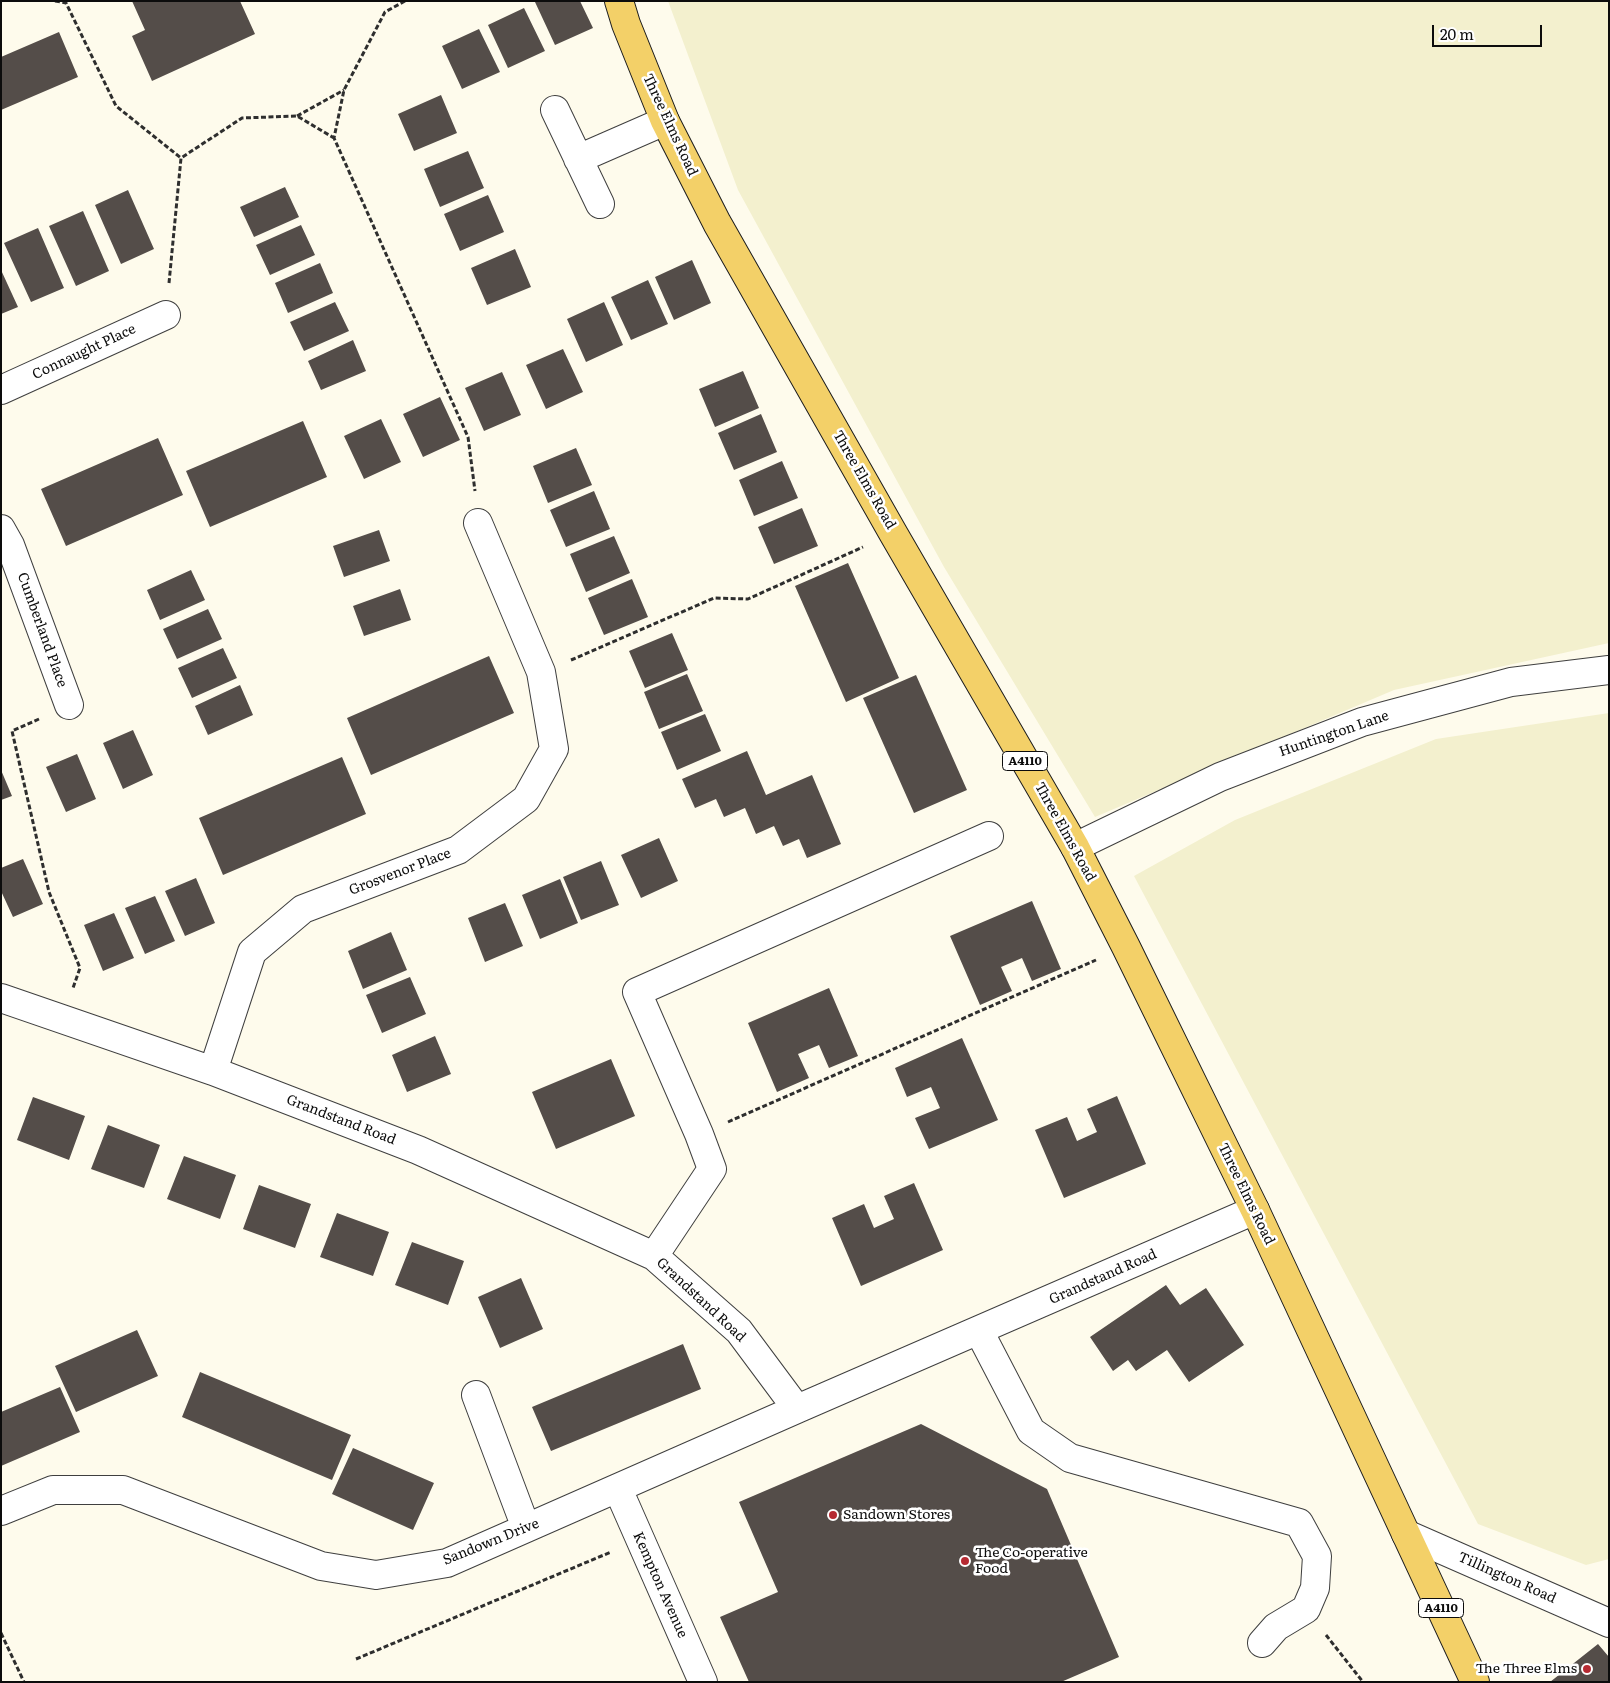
<!DOCTYPE html>
<html>
<head>
<meta charset="utf-8">
<style>
	body { margin:0 }
	#map { position:relative; width:1610px; height:1683px; overflow:hidden; background:#fefbec; font-family:Literata,serif }
	canvas { display:block }
	.frame { position:absolute; inset:0; border:2px solid #0c0c0c; pointer-events:none }
	.scale { position:absolute; left:1432px; top:25px; width:110px; height:22px; box-sizing:border-box; border:2px solid #0c0c0c; border-top:0; padding-left:6px; font-size:15px; line-height:18px; white-space:nowrap; color:#0c0c0c; -webkit-text-stroke:4px #fff; paint-order:stroke }
</style>
</head>
<body>
<div id="map">
<canvas width="1610" height="1683"></canvas>
<div class="frame"></div>
<div class="scale">20 m</div>
</div>
<script>
const c = document.querySelector('canvas').getContext('2d');
c.lineJoin = 'round';
function fill(path, color) {
  c.fillStyle = color;
  c.fill(path, 'evenodd');
}
function toPath(rows) {
  const path = new Path2D();
  for (const r of rows) {
    path.moveTo(r[0], r[1]);
    for (let i = 2; i < r.length; i += 2) path.lineTo(r[i], r[i + 1]);
  }
  return path;
}
function strokePath(path, color, width, dash) {
  c.strokeStyle = color;
  c.lineWidth = width;
  c.lineCap = dash ? 'butt' : 'round';
  c.setLineDash(dash || []);
  c.stroke(path);
}
function drawText(font, color, halo, rows, align = 'center') {
  c.font = font + ' Literata,serif';
  c.lineWidth = 5;
  c.setLineDash([]);
  c.textBaseline = 'middle';
  c.strokeStyle = halo;
  c.fillStyle = color;
  for (const [text, x, y, turn = 0] of rows) {
    c.save();
    c.translate(x, y);
    c.rotate((+turn || 0) * Math.PI / 180);
    c.textAlign = isNaN(turn) ? turn : align;
    if (halo) c.strokeText(text, 0, 0);
    c.fillText(text, 0, 0);
    c.restore();
  }
}
fill(toPath([
	[668,1,1609,1,1609,643,1394,690,1095,817,944,567,738,190],
	[1609,713,1609,1559,1586,1565,1478,1524,1134,876,1235,820,1436,739]
]), '#f3f0ce');
fill(toPath([
	[132,1,240,1,255,34,152,81,132,36,145,30],
	[536,1,580,1,593,28,555,45,535,2],
	[524,8,545,51,508,68,488,25],
	[479,29,500,72,462,89,442,46],
	[59,32,78,77,1,110,1,57],
	[441,95,457,133,414,151,398,114],
	[468,151,484,188,440,207,424,169],
	[285,187,299,217,254,237,240,207],
	[128,190,154,249,121,264,95,205],
	[488,195,504,232,460,251,444,214],
	[83,211,109,271,76,286,49,226],
	[301,225,315,255,270,275,256,245],
	[38,228,64,288,31,302,4,243],
	[515,249,531,287,487,305,471,268],
	[692,260,711,303,674,320,655,277],
	[320,263,333,293,288,313,275,283],
	[1,270,18,307,1,314],
	[648,280,668,324,631,340,611,297],
	[335,302,349,331,304,351,290,322],
	[604,302,623,345,586,362,567,319],
	[353,340,366,371,321,390,308,361],
	[563,349,583,392,546,409,526,365],
	[743,371,759,408,715,427,699,389],
	[502,372,521,415,484,431,465,388],
	[440,397,460,440,423,457,403,414],
	[761,414,777,452,734,470,718,433],
	[381,419,401,462,364,479,344,436],
	[303,421,327,477,210,527,186,471],
	[158,438,183,495,66,546,41,489],
	[576,448,592,485,548,503,533,466],
	[782,461,798,498,754,516,739,480],
	[594,491,610,529,566,547,550,510],
	[802,508,818,546,774,564,758,527],
	[379,530,390,561,344,577,333,546],
	[614,536,630,573,586,592,570,554],
	[848,563,899,678,846,702,795,586],
	[191,570,205,600,160,620,147,590],
	[632,579,648,617,604,635,588,598],
	[400,589,411,620,364,636,353,606],
	[208,609,222,639,177,659,163,629],
	[672,633,688,670,645,688,629,651],
	[223,648,237,678,192,698,178,668],
	[489,656,514,713,371,775,347,718],
	[687,674,703,711,659,729,644,692],
	[916,675,967,790,914,813,863,698],
	[240,685,253,715,208,735,195,706],
	[705,714,721,751,677,770,661,732],
	[133,730,153,775,123,789,103,743],
	[747,751,766,795,812,775,841,844,807,858,799,839,783,846,774,826,756,834,745,808,724,817,716,799,695,808,682,779],
	[77,754,96,799,66,812,46,767],
	[342,757,366,814,223,875,199,818],
	[1,770,12,796,1,800],
	[659,838,678,881,641,898,621,855],
	[23,859,43,904,13,917,1,891,1,868],
	[601,861,619,905,581,920,563,877],
	[196,878,215,923,185,936,165,891],
	[560,879,578,923,540,939,522,895],
	[155,896,175,941,145,954,125,908],
	[1032,901,1061,969,1032,981,1022,958,1001,967,1012,991,980,1005,950,936],
	[505,903,523,946,485,962,468,918],
	[114,913,134,958,103,971,84,925],
	[391,932,407,970,363,989,348,951],
	[410,977,426,1014,382,1033,366,995],
	[829,988,858,1056,829,1068,819,1045,798,1054,809,1078,777,1092,748,1023],
	[435,1036,451,1074,407,1092,392,1055],
	[962,1038,998,1120,929,1149,915,1118,940,1108,931,1087,907,1097,895,1068],
	[611,1059,635,1116,556,1149,532,1092],
	[1117,1096,1146,1164,1064,1198,1035,1130,1067,1117,1077,1141,1097,1132,1087,1109],
	[33,1097,85,1116,69,1160,17,1140],
	[108,1125,160,1145,144,1188,91,1169],
	[184,1156,236,1175,220,1219,167,1199],
	[914,1183,943,1250,861,1286,832,1218,864,1204,874,1228,894,1219,884,1196],
	[259,1185,311,1204,295,1248,243,1229],
	[337,1213,389,1232,373,1276,320,1257],
	[412,1242,464,1261,448,1305,395,1285],
	[521,1278,543,1329,500,1348,478,1297],
	[1166,1285,1180,1305,1206,1288,1244,1345,1189,1382,1167,1350,1136,1371,1128,1360,1113,1371,1090,1337],
	[137,1330,158,1376,76,1412,55,1366],
	[683,1344,701,1389,551,1451,532,1407],
	[200,1372,351,1435,332,1480,182,1417],
	[60,1387,80,1432,1,1466,1,1412],
	[921,1424,1047,1489,1119,1657,1061,1682,749,1682,720,1617,778,1592,739,1502],
	[353,1448,434,1483,413,1530,332,1494],
	[1598,1644,1609,1657,1609,1682,1550,1682]
]), '#544d49');
const minor = toPath([
	[555,110,600,204],
	[578,159,665,121],
	[1,390,166,315],
	[1,529,10,545,69,705],
	[1075,847,1220,777,1362,722,1511,682,1609,670],
	[1,998,213,1071,418,1150,654,1256,739,1331,797,1409,1255,1210],
	[213,1071,252,952,303,909,458,850,526,799,554,749,541,672,478,523],
	[654,1256,712,1169,699,1134,637,992,989,836],
	[979,1331,1031,1431,1070,1458,1299,1523,1317,1556,1315,1588,1306,1609,1276,1627,1262,1643],
	[476,1395,526,1528],
	[618,1489,703,1682],
	[1,1511,53,1490,123,1490,321,1566,376,1575,447,1563,797,1409],
	[1406,1534,1609,1623]
]);
const major = toPath([
	[619,1,626,24,665,121,717,223,893,533,1075,847,1126,947,1255,1210,1475,1682]
]);
strokePath(minor, '#3f3f3f', 30);
strokePath(major, '#1d1d1d', 30);
strokePath(toPath([
	[55,1,66,3,116,106,181,158],
	[405,1,385,12,344,90,334,138,468,437,475,491],
	[297,116,344,90],
	[169,283,181,158,242,118,297,116,334,138],
	[571,660,714,598,748,599,863,547],
	[39,719,12,731,49,892,80,968,73,988],
	[728,1122,1096,960],
	[1,1633,24,1682],
	[1326,1635,1363,1682],
	[356,1659,611,1552]
]), '#2e2e2e', 3, [5, 2.5]);
strokePath(minor, '#fff', 28);
strokePath(major, '#f3d068', 28);
for (const [x, y, r, color] of [
	[833,1515,5,"#b62a32"],
	[965,1561,5,"#b62a32"],
	[1587,1669,5,"#b62a32"]
]) {
  const dot = new Path2D();
  dot.arc(x, y, r, 0, 2 * Math.PI);
  c.fillStyle = color;
  c.fill(dot);
  strokePath(dot, '#fff', 2);
}
for (const [x, y, w] of [
	[1025,761,45],
	[1441,1608,45]
]) {
  const box = new Path2D();
  box.roundRect(x - w / 2, y - 9.5, w, 19, 4);
  c.fillStyle = '#fff';
  c.fill(box);
  strokePath(box, '#0c0c0c', 1);
}
drawText('bold 12px', '#0c0c0c', null, [
	["A4110",1025,761],
	["A4110",1441,1608]
]);
drawText('14px', '#0c0c0c', '#fff', [
	["Three Elms Road",670,125,65],
	["Connaught Place",84,352,-25],
	["Three Elms Road",864,480,60],
	["Cumberland Place",42,630,70],
	["Huntington Lane",1334,734,-19],
	["Three Elms Road",1065,832,61],
	["Grosvenor Place",400,872,-21],
	["Grandstand Road",341,1120,21],
	["Three Elms Road",1246,1194,64],
	["Grandstand Road",1103,1277,-24],
	["Grandstand Road",701,1300,43],
	["Sandown Drive",491,1542,-22],
	["Tillington Road",1507,1578,24],
	["Kempton Avenue",660,1585,66]
]);
drawText('14px', '#0c0c0c', '#fff', [
	["Sandown Stores",843,1515],
	["The Co-operative",975,1553],
	["Food",975,1569],
	["The Three Elms",1577,1669,"right"]
], 'left');
</script>
</body>
</html>
